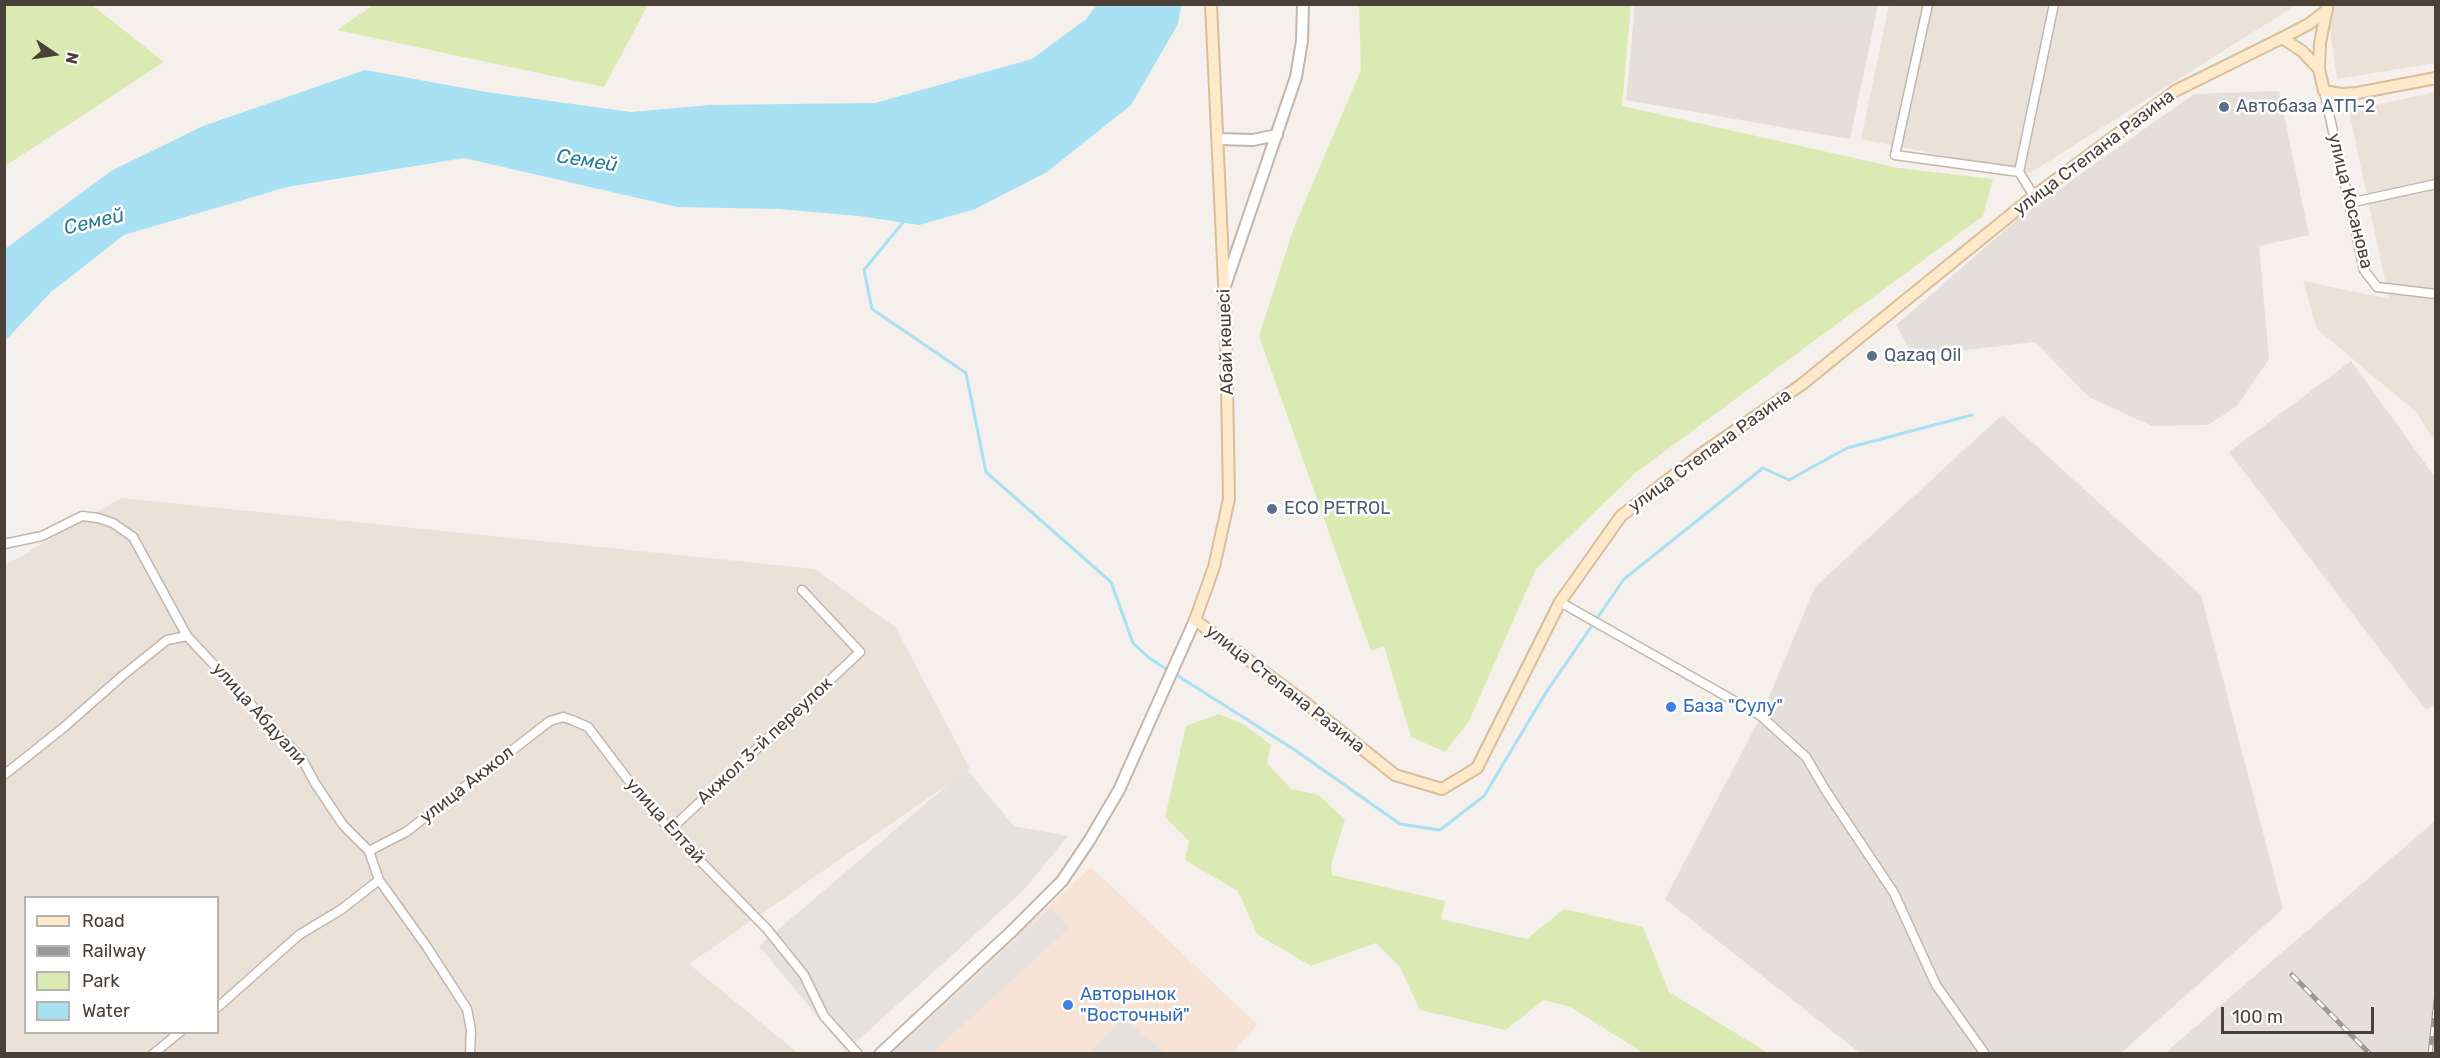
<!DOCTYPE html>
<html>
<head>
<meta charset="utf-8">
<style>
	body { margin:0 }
	#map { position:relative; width:2440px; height:1058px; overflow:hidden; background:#f5f0eb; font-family:Rubik,sans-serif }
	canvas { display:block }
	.frame { position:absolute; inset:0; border:6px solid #4a4038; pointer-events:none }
	.legend { position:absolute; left:24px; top:896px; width:195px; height:138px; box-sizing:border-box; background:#fff; border:2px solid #b7b3af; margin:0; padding:8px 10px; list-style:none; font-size:18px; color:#4a4038 }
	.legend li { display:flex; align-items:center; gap:12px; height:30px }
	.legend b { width:30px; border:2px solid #b7b3af }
	.north { position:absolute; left:24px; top:24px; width:60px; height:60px; -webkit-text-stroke:4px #fff; paint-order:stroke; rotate:103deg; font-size:16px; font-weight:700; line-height:24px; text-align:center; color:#4a4038 }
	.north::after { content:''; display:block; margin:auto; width:21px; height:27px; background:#4a4038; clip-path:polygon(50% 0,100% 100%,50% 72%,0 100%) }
	.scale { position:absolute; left:2221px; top:1007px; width:153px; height:27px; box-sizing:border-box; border:3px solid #4a4038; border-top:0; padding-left:8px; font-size:18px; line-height:21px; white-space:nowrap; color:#4a4038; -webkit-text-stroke:4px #fff; paint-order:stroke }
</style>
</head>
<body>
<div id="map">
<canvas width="2440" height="1058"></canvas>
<div class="frame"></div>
<ul class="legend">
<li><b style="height:8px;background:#ffe9cb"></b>Road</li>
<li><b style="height:8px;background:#999"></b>Railway</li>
<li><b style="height:16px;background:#dbeab3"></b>Park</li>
<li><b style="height:16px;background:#a7e1f3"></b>Water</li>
</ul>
<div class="north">N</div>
<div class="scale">100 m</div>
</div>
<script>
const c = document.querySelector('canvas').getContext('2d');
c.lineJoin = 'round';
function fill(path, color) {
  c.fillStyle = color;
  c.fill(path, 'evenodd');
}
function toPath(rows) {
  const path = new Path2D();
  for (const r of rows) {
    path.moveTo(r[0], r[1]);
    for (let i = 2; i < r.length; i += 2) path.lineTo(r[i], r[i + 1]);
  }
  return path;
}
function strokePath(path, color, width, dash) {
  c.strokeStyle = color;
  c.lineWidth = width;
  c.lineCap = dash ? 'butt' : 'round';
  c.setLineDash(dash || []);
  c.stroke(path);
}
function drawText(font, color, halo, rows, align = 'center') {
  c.font = font + ' Rubik,sans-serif';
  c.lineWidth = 5;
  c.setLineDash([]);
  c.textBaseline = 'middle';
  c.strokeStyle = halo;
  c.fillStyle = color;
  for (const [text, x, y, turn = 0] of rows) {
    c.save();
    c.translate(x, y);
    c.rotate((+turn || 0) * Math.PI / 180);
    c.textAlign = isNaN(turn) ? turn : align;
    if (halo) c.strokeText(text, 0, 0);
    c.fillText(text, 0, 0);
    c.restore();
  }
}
fill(toPath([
	[1889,5,2296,5,2030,173,1861,139],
	[2330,5,2435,5,2435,63,2337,79,2328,14],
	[2435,92,2435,442,2416,412,2317,329,2303,281,2389,299,2349,111],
	[121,498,815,569,896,628,970,769,689,964,798,1053,5,1053,4,566],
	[26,898,218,898,218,1032,26,1032]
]), '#eae1d9');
fill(toPath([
	[1091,867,1257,1024,1233,1053,888,1054]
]), '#f7e3d6');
fill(toPath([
	[1635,4,1878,5,1850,139,1626,100],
	[2279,91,2309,235,2259,246,2269,359,2237,406,2208,425,2152,426,2089,397,2035,342,1913,356,1896,325,2020,217,2194,94],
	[2351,361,2435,477,2436,703,2426,710,2229,452],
	[2002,415,2201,595,2283,909,2121,1053,1861,1054,1665,899,1761,716,1815,587],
	[2435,821,2435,1053,2165,1053]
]), '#e5dfdc');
fill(toPath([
	[5,4,92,5,164,62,5,166],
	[375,4,648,4,648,5,604,87,337,30],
	[1359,5,1631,5,1622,106,1899,168,1993,179,1983,216,1634,474,1536,569,1469,721,1445,752,1411,737,1384,646,1371,651,1259,336,1293,230,1361,70],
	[1219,714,1245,725,1271,745,1267,763,1291,789,1319,795,1345,820,1331,865,1332,875,1445,901,1441,919,1527,939,1564,909,1643,927,1669,992,1768,1053,1643,1053,1571,1007,1543,1000,1506,1030,1420,1010,1400,967,1376,943,1311,966,1257,934,1238,891,1185,860,1189,841,1165,817,1186,726]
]), '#dbeab3');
fill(toPath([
	[966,769,1014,826,1068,836,1023,891,846,1051,759,946],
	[1051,908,1069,928,932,1053,893,1053],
	[1122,1017,1165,1053,1091,1053]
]), '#e4e1df');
fill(toPath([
	[1097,5,1181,5,1178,24,1131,105,1047,172,975,209,919,225,859,216,779,209,677,207,464,158,287,187,124,235,51,292,5,341,5,249,111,171,203,126,365,70,486,92,631,112,710,105,875,103,1032,59,1086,19]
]), '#a7e1f3');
strokePath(toPath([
	[905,220,864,270,872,309,966,373,986,472,1111,582,1133,643,1148,657,1169,671],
	[1175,674,1295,750,1400,824,1440,830,1484,796,1545,694,1624,579,1763,468,1789,480,1847,448,1972,415]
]), '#a7e1f3', 3);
const minor = toPath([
	[1928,4,1895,155,2019,172],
	[2324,91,2364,270,2377,287,2436,294],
	[2034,196,2019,172,2054,4],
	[2349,203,2436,184],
	[4,544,42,536,82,516,98,518,113,523,133,537,187,636],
	[1560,602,1761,716,1806,757,1826,791,1894,893,1936,985,1985,1054],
	[4,775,63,728,121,677,167,640,187,636,302,759,315,783,343,825,369,851,379,880,427,947,467,1009,471,1030,470,1054],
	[670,830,860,652,802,590],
	[369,851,406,832,550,721,563,717,572,720,588,727,629,781,670,830,767,929,804,975,824,1016,858,1054],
	[218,1007,299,935,342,909,379,880],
	[153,1054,180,1032]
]);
const tertiary = toPath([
	[1218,139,1253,140,1277,135],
	[1225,286,1296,77,1302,41,1303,4],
	[880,1054,1013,930,1062,881,1089,841,1119,790,1195,620]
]);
const secondary = toPath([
	[1211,4,1226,326,1229,499,1214,567,1195,620,1303,701,1395,775,1442,789,1477,768,1560,602,1621,516,1704,452,1801,385,2034,196,2175,91,2282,38,2309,24,2327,10],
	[2327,8,2320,43,2319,69,2324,91,2341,94,2357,93,2436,78],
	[2282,38,2302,51,2319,69]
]);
strokePath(minor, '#c2b6ad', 11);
strokePath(tertiary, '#c2b6ad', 14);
strokePath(secondary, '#d9be9c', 14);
strokePath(minor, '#fff', 8);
strokePath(tertiary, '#fff', 10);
strokePath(secondary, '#ffe9cb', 10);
const rail = toPath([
	[2292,975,2370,1054],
	[2430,1054,2436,1000]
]);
strokePath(rail, '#999', 5);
strokePath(rail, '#fff', 3, [9]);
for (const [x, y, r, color] of [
	[2224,107,6,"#5c6f8a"],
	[1872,356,6,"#5c6f8a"],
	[1272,509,6,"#5c6f8a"],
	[1671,707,6,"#3f7fe0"],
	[1068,1005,6,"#3f7fe0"]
]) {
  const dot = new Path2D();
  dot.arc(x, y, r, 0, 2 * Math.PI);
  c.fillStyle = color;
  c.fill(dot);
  strokePath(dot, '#fff', 2);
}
drawText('18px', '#4e5e75', '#fff', [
	["Автобаза АТП-2",2236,107],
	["Qazaq Oil",1884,356],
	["ECO PETROL",1284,509]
], 'left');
drawText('18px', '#4a4038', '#fff', [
	["улица Степана Разина",2094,153,-37],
	["улица Косанова",2350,201,76],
	["Абай көшесі",1226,342,-92],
	["улица Степана Разина",1710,451,-36],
	["улица Степана Разина",1285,689,38],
	["улица Абдуали",259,714,48],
	["Акжол 3-й переулок",765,741,-43],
	["улица Акжол",467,785,-38],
	["улица Елтай",665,821,48]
]);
drawText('18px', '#366cbe', '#fff', [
	["База \"Сулу\"",1683,707],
	["Авторынок",1080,995],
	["\"Восточный\"",1080,1016]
], 'left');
drawText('italic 20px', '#277d98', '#fff', [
	["Семей",587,161,9],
	["Семей",94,222,-13]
]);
</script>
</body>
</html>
